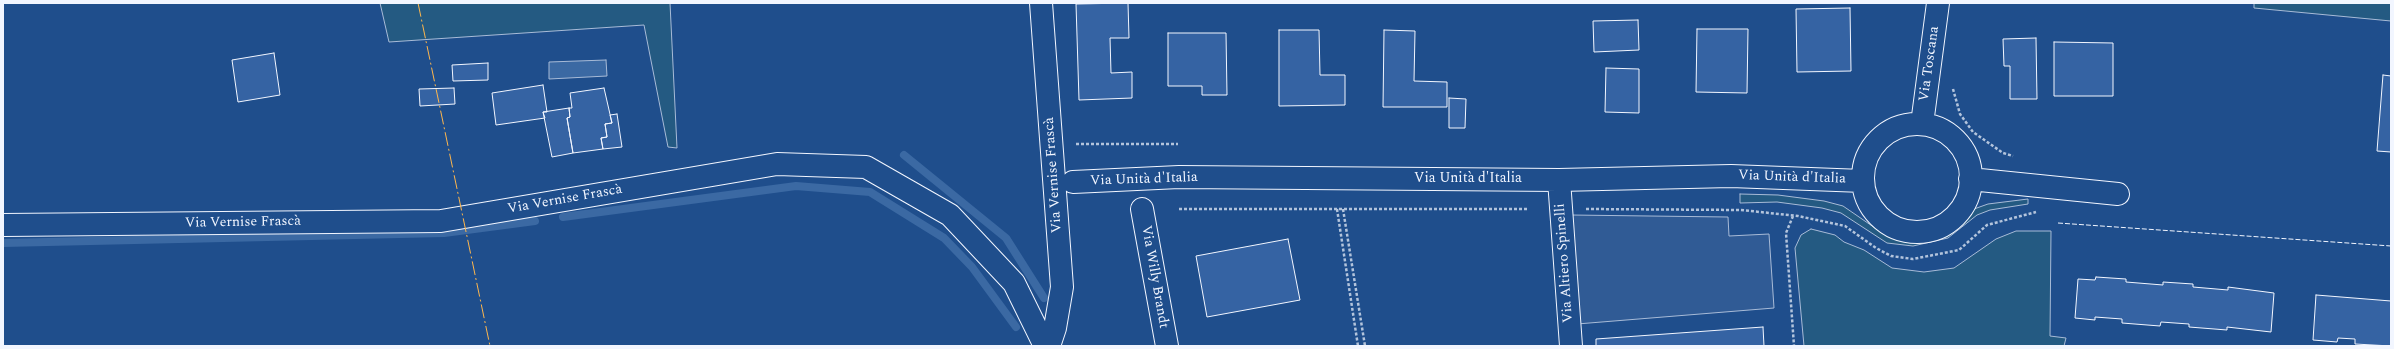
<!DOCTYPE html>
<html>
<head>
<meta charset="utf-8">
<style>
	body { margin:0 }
	#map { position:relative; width:2394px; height:349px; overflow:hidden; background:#1f4e8c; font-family:Spectral,serif }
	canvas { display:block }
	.frame { position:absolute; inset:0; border:4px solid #f2f6ff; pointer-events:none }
</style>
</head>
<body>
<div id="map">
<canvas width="2394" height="349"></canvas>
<div class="frame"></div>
</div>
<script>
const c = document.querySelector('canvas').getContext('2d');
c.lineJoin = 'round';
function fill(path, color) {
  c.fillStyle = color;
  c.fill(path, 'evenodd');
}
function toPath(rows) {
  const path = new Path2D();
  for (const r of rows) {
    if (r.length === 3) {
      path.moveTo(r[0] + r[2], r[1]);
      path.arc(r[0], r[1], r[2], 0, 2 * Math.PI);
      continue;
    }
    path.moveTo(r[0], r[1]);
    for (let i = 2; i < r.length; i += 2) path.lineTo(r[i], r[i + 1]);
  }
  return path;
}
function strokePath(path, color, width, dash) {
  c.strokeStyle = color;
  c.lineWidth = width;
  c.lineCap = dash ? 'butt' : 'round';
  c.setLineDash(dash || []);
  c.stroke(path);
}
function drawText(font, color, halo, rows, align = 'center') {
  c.font = font + ' Spectral,serif';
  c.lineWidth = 3;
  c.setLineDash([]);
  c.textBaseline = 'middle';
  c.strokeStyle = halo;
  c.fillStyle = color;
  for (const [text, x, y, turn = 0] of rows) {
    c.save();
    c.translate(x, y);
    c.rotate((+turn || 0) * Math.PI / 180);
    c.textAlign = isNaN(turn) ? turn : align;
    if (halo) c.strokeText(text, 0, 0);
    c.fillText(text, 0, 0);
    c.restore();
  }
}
const green = toPath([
	[380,3,670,3,677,148,668,147,644,25,389,42,380,3],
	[2254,3,2391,3,2391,21,2254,8,2254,3],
	[1740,194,1778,195,1824,201,1843,206,1878,230,1890,236,1913,240,1932,238,1945,233,1974,209,1988,204,2028,199,2028,204,1990,210,1977,215,1948,238,1913,246,1887,243,1841,213,1822,208,1777,202,1740,203,1740,194],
	[1811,229,1835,235,1844,242,1864,250,1892,268,1924,272,1954,268,1996,239,2016,231,2051,231,2050,336,2066,338,2064,346,1804,346,1795,248,1801,235,1811,229]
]);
fill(green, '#245a82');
strokePath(green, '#a8bbd7', 1);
const parking = toPath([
	[1570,215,1728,217,1729,236,1769,234,1774,308,1577,324,1570,215]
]);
fill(parking, '#305b95');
strokePath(parking, '#a8bbd7', 1);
const water = toPath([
	[606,60,607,76,549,79,549,62,606,60]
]);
fill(water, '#3b69a3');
strokePath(water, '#a8bbd7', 1);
strokePath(toPath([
	[904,155,1006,238,1044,298],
	[563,217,796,186,870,192,944,238,972,267,1016,327],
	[3,243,444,233,535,221]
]), '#3b69a3', 8);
const building = toPath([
	[1128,3,1129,38,1110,38,1111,73,1132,72,1132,98,1079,100,1076,4,1128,3],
	[1850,8,1851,71,1797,72,1796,9,1850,8],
	[1638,20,1639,50,1594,52,1593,21,1638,20],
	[1697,29,1748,29,1747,93,1696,92,1697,29],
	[1279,30,1319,30,1320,75,1345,75,1345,105,1279,106,1279,30],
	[1384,30,1415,31,1414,81,1447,82,1447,107,1383,107,1384,30],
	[1168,33,1226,33,1227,95,1202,95,1202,86,1168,86,1168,33],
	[2036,38,2037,99,2010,99,2010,66,2004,66,2003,39,2036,38],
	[2054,42,2113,43,2113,96,2054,96,2054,42],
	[274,53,280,95,238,102,232,60,274,53],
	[488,63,488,80,453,81,452,65,488,63],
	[1606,68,1639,69,1639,113,1605,112,1606,68],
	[2383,75,2391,76,2391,152,2377,151,2383,75],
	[543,85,547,112,543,112,545,118,496,125,492,93,543,85],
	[454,88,455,104,420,106,419,89,454,88],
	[604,88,612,123,605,124,607,137,601,138,603,149,573,153,567,118,570,117,569,108,572,108,570,93,604,88],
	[1449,98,1466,99,1465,128,1449,128,1449,98],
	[569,108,570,117,567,118,573,153,552,157,543,112,569,108],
	[617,114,622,147,603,149,601,138,607,137,605,124,612,123,610,115,617,114],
	[1288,239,1300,300,1207,317,1196,256,1288,239],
	[2096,277,2126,279,2126,282,2163,285,2163,282,2193,284,2193,287,2228,290,2228,287,2274,293,2271,332,2227,327,2227,330,2189,327,2189,324,2161,322,2160,326,2122,323,2122,319,2095,317,2095,320,2075,318,2078,279,2095,280,2096,277],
	[2316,295,2391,301,2391,346,2355,344,2355,339,2338,338,2337,342,2313,340,2316,295],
	[1763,327,1764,346,1596,346,1596,339,1763,327]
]);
fill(building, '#3563a3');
strokePath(building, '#f2f6ff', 1);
const minor = toPath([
	[1041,3,1062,287,1055,328,1049,346],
	[1922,124,1938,3],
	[1917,178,54],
	[1970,179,2118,194],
	[1559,180,1571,346],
	[1073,182,1179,177,1559,180,1731,176,1863,181],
	[1142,209,1167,346],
	[3,225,441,221,777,164,866,167,950,215,1014,283,1045,346]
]);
strokePath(minor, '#f2f6ff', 24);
strokePath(toPath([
	[1953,89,1960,114,1973,132,2003,153,2013,156],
	[1076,144,1178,144],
	[1179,209,1527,209],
	[1337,209,1358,346],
	[1343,209,1365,346],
	[1586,209,1741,210,1798,216,1845,226,1876,248,1891,256,1913,259,1959,250,1987,225,2036,212],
	[1793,216,1786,233,1794,346]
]), '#b3c4dc', 2.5, [3, 2]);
strokePath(minor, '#1f4e8c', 22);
strokePath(toPath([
	[2058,223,2391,246]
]), '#f2f6ff', 1, [5, 2]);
strokePath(toPath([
	[418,3,490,346]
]), '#ffb74d', 1, [14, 3, 2, 3]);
drawText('14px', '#f2f6ff', '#1f4e8c', [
	["Via Toscana",1930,64,-82],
	["Via Vernise Frascà",1054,175,-94],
	["Via Unità d'Italia",1792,178,2],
	["Via Unità d'Italia",1468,179],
	["Via Unità d'Italia",1144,180,-2],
	["Via Vernise Frascà",565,200,-10],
	["Via Vernise Frascà",243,223,-1],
	["Via Altiero Spinelli",1565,263,-94],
	["Via Willy Brandt",1154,277,80]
]);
</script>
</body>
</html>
